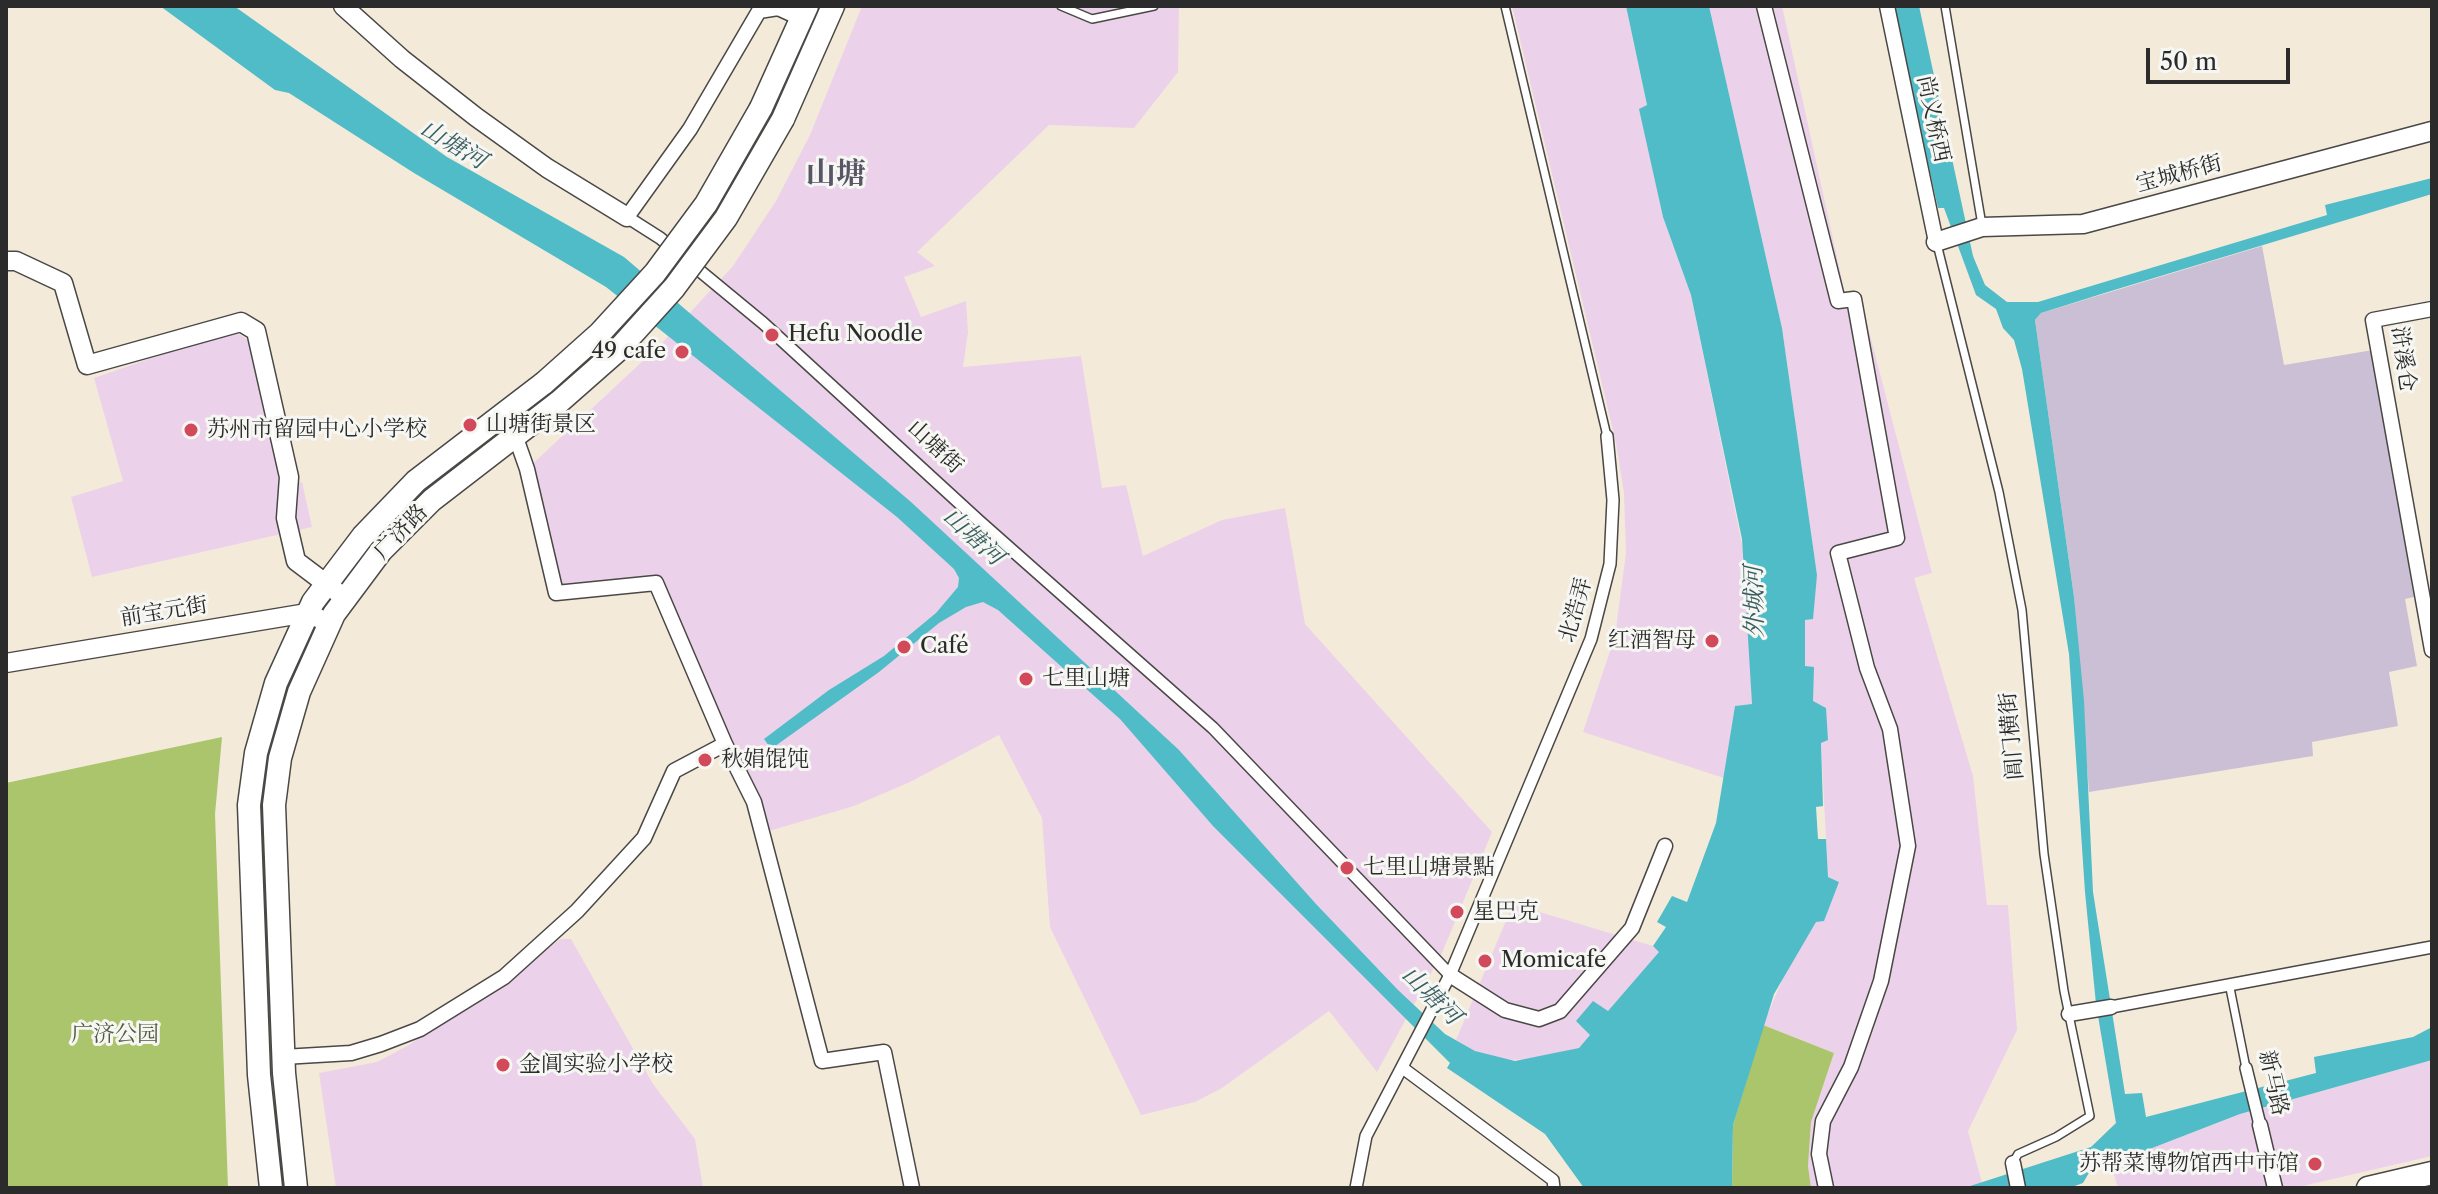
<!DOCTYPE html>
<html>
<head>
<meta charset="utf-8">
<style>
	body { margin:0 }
	#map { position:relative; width:2438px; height:1194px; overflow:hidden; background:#f4eada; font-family:"Libre Caslon Text",serif }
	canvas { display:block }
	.frame { position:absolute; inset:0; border:8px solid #2b2b2b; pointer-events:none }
	.scale { position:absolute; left:2146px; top:48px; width:144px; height:36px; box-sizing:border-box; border:4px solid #2b2b2b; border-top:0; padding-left:10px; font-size:24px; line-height:28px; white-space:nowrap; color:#2b2b2b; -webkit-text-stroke:6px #f6f6f2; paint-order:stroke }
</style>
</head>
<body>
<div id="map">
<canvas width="2438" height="1194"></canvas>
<div class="frame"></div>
<div class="scale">50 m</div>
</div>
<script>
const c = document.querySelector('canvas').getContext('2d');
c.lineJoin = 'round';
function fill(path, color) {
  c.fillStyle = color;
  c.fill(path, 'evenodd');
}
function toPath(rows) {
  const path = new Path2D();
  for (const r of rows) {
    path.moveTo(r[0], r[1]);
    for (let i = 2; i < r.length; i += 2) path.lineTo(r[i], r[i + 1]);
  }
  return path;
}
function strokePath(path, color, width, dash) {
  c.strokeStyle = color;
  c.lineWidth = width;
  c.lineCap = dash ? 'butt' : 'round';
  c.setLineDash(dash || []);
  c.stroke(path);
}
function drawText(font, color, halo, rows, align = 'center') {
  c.font = font + ' "Libre Caslon Text","Noto Serif SC",serif';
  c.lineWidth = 6;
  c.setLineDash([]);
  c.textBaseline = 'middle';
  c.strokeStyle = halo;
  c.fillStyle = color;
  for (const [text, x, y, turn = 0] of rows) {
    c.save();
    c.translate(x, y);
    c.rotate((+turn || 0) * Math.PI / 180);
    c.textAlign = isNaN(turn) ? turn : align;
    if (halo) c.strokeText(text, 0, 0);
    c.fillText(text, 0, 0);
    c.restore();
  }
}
fill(toPath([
	[862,6,1179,6,1178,72,1134,128,1049,125,917,252,935,266,904,277,921,317,966,301,968,332,963,367,1081,356,1102,488,1126,485,1143,556,1222,520,1285,508,1305,624,1492,832,1442,953,1377,1072,1329,1011,1222,1088,1195,1102,1141,1115,1050,927,1042,818,999,735,910,782,854,806,762,833,656,583,556,593,527,469,661,344,733,266,776,201,810,135],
	[1512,6,1626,6,1647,106,1640,109,1663,217,1691,295,1747,569,1752,704,1735,706,1724,778,1583,732,1615,636,1626,553,1624,493,1616,443],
	[1709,6,1782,6,1845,294,1859,293,1932,573,1914,578,1973,776,1987,905,2008,905,2017,1030,1968,1131,1982,1183,1964,1188,1811,1188,1808,1166,1811,1122,1834,1053,1763,1025,1786,971,1839,882,1828,877,1821,742,1805,667,1805,619,1817,575,1782,328],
	[233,330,254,344,286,486,302,482,312,527,92,577,71,497,123,481,94,378],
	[1513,904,1653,946,1660,951,1608,1011,1577,1022,1590,1035,1579,1048,1534,1059,1505,1060,1475,1051,1456,1040],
	[561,939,571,939,653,1084,695,1139,703,1188,336,1188,319,1073,377,1062,409,1045],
	[2432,1060,2432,1156,2294,1188,2118,1188,2111,1164,2240,1114]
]), '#ecd1ea');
fill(toPath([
	[2262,246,2284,365,2373,350,2418,596,2405,599,2417,666,2389,672,2398,726,2312,742,2313,756,2089,792,2074,597,2035,320,2041,313]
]), '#cbbfd5');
fill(toPath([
	[222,737,215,814,228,1188,6,1188,6,783],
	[1763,1025,1834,1053,1811,1122,1808,1166,1811,1188,1732,1188,1733,1125]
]), '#aac56b');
fill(toPath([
	[160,6,234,6,447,157,624,257,911,502,1179,750,1316,904,1398,990,1445,1034,1475,1051,1515,1061,1579,1048,1590,1035,1576,1021,1593,1001,1608,1011,1659,952,1653,946,1666,927,1657,922,1672,896,1687,902,1716,823,1735,706,1752,704,1742,539,1691,295,1663,217,1639,109,1647,105,1626,6,1709,6,1782,328,1817,575,1813,619,1805,620,1805,666,1814,667,1813,701,1826,708,1828,740,1821,743,1823,806,1816,807,1818,839,1826,839,1828,877,1839,882,1824,921,1816,922,1774,994,1733,1125,1732,1188,1584,1188,1545,1134,1447,1068,1450,1063,1213,826,1120,719,998,610,983,602,966,607,939,623,879,672,771,749,764,739,829,690,884,656,936,613,958,587,959,578,954,569,897,517,606,287,414,173,289,93,275,90],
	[1893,6,1919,6,1973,256,1985,285,2007,302,2038,302,2327,215,2325,205,2432,178,2432,194,2111,291,2041,313,2035,320,2074,597,2084,701,2093,892,2125,1094,2142,1093,2146,1117,2316,1073,2314,1057,2413,1037,2432,1027,2432,1060,2240,1114,2111,1164,2093,1166,2083,1183,2069,1188,1964,1188,2091,1147,2116,1123,2096,1004,2085,892,2069,654,2022,369,2014,340,2003,328,1996,309,1976,295,1944,208,1938,208]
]), '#4fbcc7');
const service = toPath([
	[1061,6,1092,19,1154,6],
	[1505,6,1607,436],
	[1945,6,1982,225],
	[1937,244,1999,492,2022,610,2044,854,2064,991,2090,1116,2056,1137,2018,1154,2013,1163],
	[2230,988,2246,1068]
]);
const pedestrian = toPath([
	[627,217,660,238,763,323,979,521,1213,728,1450,975],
	[2111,1007,2432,947],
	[2246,1068,2260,1125],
	[1404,1069,1553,1180,1554,1188],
	[1356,1188,1366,1136,1450,975,1591,639,1610,564,1613,500,1607,436]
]);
const minor = toPath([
	[1764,6,1838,301,1854,299,1897,538,1838,553,1867,668,1890,729,1908,846,1881,981,1851,1067,1823,1121,1819,1154,1826,1188],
	[1887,6,1936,242],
	[627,217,690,129,759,11,778,8,802,19],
	[2432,309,2373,320,2432,650],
	[515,435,527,469,556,593,656,583,725,744,754,802,822,1061,884,1052,912,1188],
	[1450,975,1505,1010,1539,1019,1560,1011,1632,928,1665,846],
	[2069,1014,2111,1007],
	[283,1057,351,1053,381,1044,420,1029,504,977,577,911,644,838,674,771,725,744],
	[2260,1125,2275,1188],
	[2013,1163,2018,1188]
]);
const tertiary = toPath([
	[343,6,402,59,476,117,547,168,627,217],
	[1936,242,1982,227,2083,224,2432,131],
	[6,261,16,261,63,283,87,365,241,322,256,331,289,477,286,518,296,561,345,598],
	[6,663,307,613,329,623]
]);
const secondary = toPath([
	[761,108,807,6],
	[783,119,833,6],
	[271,1188,259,1075,249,805,256,753,276,683,313,602,363,536,416,481,544,383],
	[296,1188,284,1073,274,805,280,758,299,692,334,614,381,551,432,500,559,402],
	[2368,1188,2432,1173]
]);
strokePath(service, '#494845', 10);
strokePath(pedestrian, '#494845', 14);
strokePath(minor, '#494845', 17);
strokePath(tertiary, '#494845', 21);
strokePath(secondary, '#494845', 25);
strokePath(service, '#fff', 7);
strokePath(pedestrian, '#fff', 11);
strokePath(minor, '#fff', 14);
strokePath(tertiary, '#fff', 18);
strokePath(secondary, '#fff', 22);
const secondaryBridge = toPath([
	[544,383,600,333,655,273,706,204,761,108],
	[559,402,617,351,674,288,726,218,783,119]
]);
strokePath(secondaryBridge, '#494845', 25, []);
strokePath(secondaryBridge, '#fff', 22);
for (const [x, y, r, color] of [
	[772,335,8,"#d1495b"],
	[682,352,8,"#d1495b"],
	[470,425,8,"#d1495b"],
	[191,430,8,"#d1495b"],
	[1712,641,8,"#d1495b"],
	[904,647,8,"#d1495b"],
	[1026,679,8,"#d1495b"],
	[705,760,8,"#d1495b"],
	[1347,868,8,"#d1495b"],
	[1457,912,8,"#d1495b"],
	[1485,961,8,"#d1495b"],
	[503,1065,8,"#d1495b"],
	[2315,1164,8,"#d1495b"]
]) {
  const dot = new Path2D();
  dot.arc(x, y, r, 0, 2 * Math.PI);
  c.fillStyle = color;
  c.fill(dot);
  strokePath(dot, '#f6f6f2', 3);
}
drawText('22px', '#2b2b2b', '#f6f6f2', [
	["尚义桥西",1933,119,78],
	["宝城桥街",2179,174,-15],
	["浒溪仓",2403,359,82],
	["山塘街",935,447,43],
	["广济路",401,532,-46],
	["北浩弄",1576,610,-74],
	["前宝元街",164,612,-9],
	["阊门横街",2012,736,-95],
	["新马路",2273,1083,77]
]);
drawText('22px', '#2b2b2b', '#f6f6f2', [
	["Hefu Noodle",788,335],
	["49 cafe",666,352,"right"],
	["山塘街景区",486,425],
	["苏州市留园中心小学校",207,430],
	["红酒智母",1696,641,"right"],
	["Café",920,647],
	["七里山塘",1042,679],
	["秋娟馄饨",721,760],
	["七里山塘景點",1363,868],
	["星巴克",1473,912],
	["Momicafe",1501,961],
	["金阊实验小学校",519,1065],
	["苏帮菜博物馆西中市馆",2299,1164,"right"]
], 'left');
drawText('22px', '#51593e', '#f6f6f2', [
	["广济公园",115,1035]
]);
drawText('italic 24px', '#385e62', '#f6f6f2', [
	["山塘河",453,145,31],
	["山塘河",973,537,42],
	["外城河",1755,602,-91],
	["山塘河",1431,996,44]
]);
drawText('bold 30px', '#585666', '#f6f6f2', [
	["山塘",836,174]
]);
</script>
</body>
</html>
